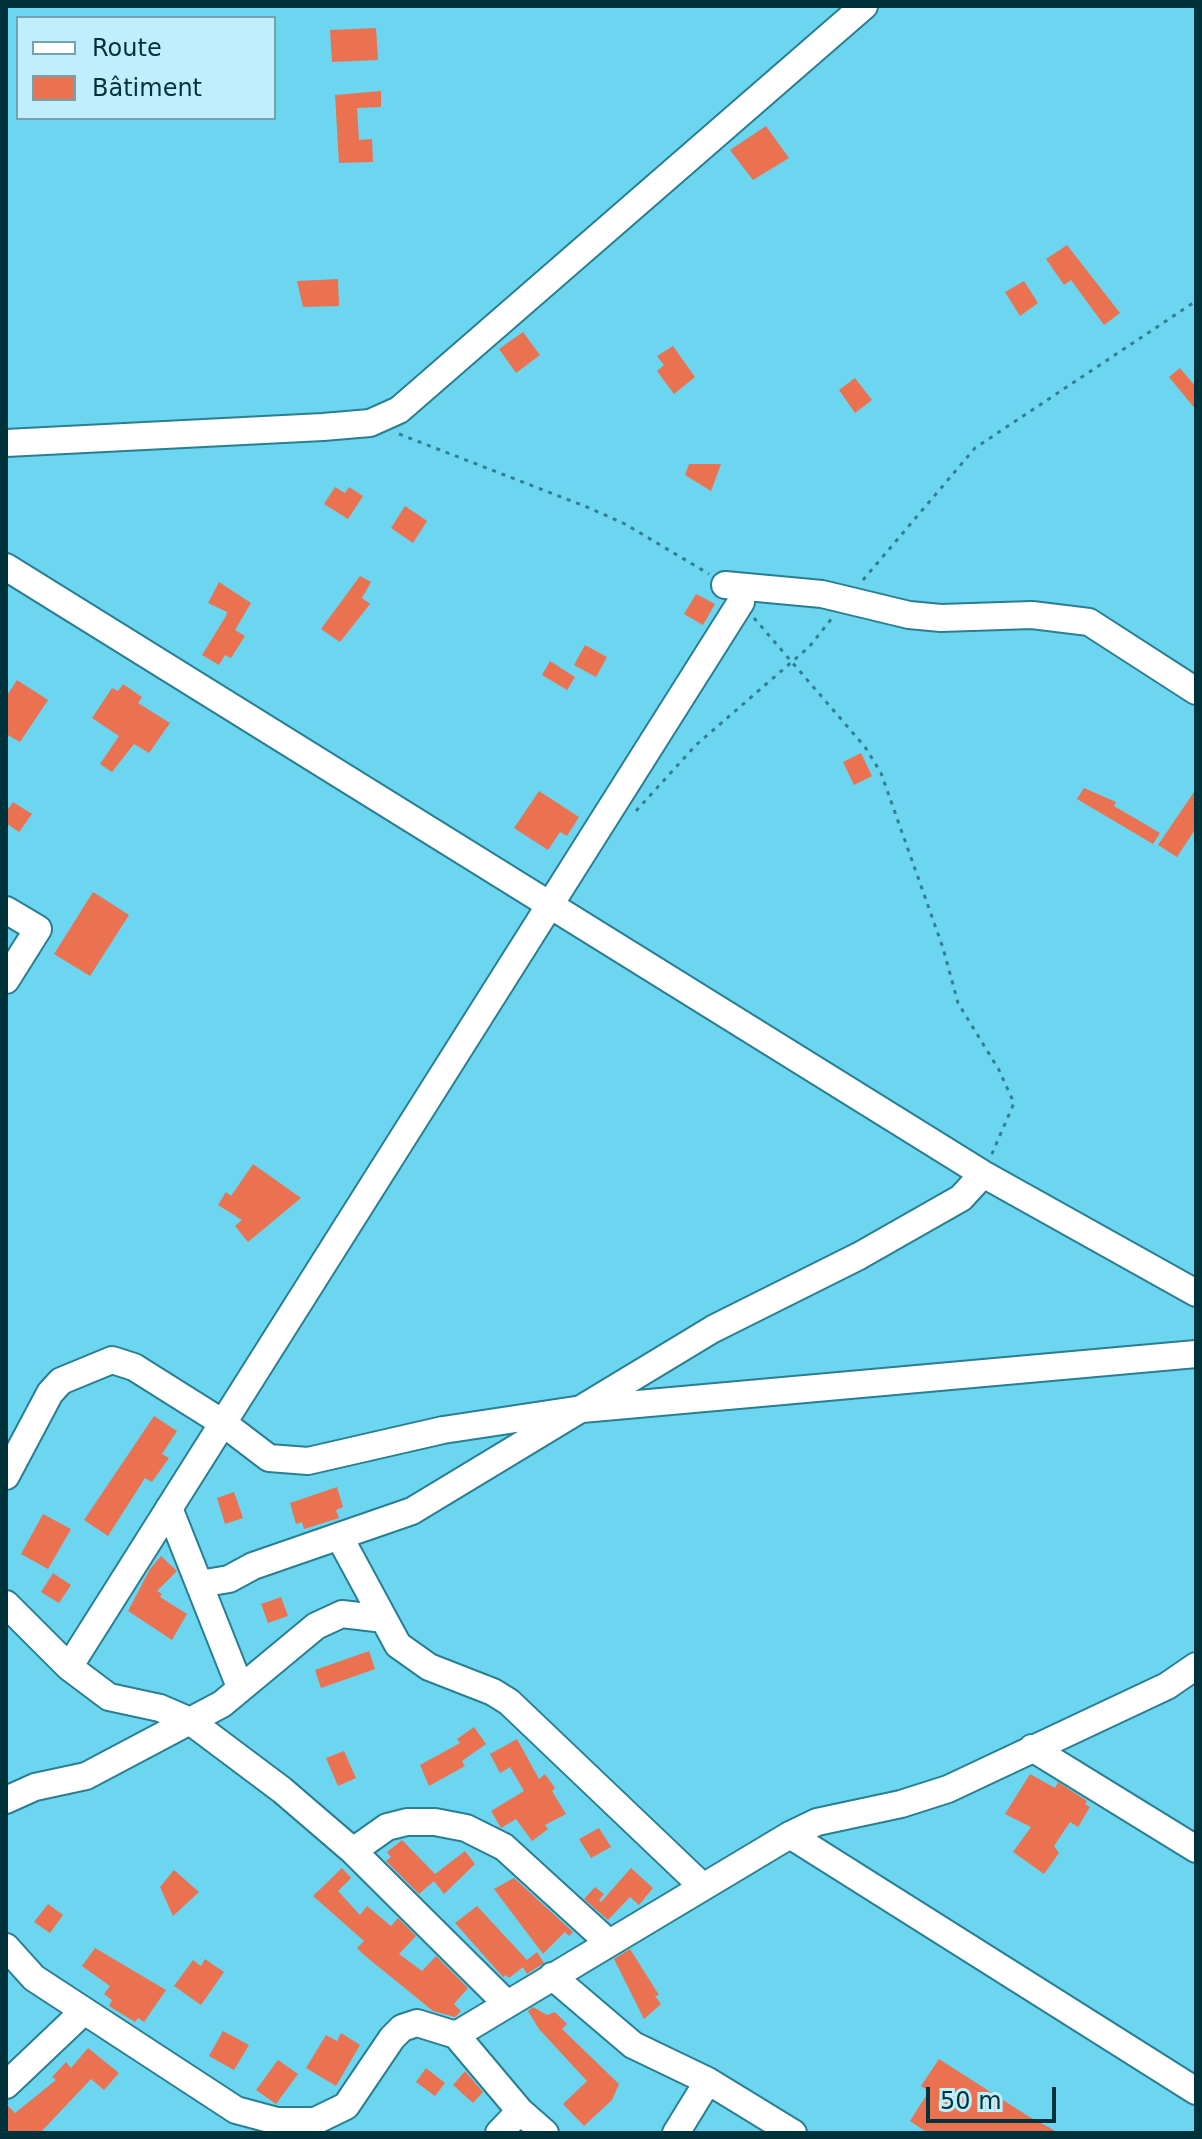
<!DOCTYPE html>
<html>
<head>
<meta charset="utf-8">
<style>
	body { margin:0 }
	#map { position:relative; width:1202px; height:2139px; overflow:hidden; background:#6cd6f0; font-family:"DejaVu Sans",sans-serif }
	canvas { display:block }
	.frame { position:absolute; inset:0; border:8px solid #00323c; pointer-events:none }
	.legend { position:absolute; left:16px; top:16px; width:260px; height:104px; box-sizing:border-box; background:#bfeffc; border:2px solid #73a3af; margin:0; padding:10px 14px; list-style:none; font-size:24px; color:#00323c }
	.legend li { display:flex; align-items:center; gap:16px; height:40px }
	.legend b { width:40px; border:2px solid #73a3af }
	.scale { position:absolute; left:926px; top:2087px; width:130px; height:36px; box-sizing:border-box; border:4px solid #00323c; border-top:0; padding-left:10px; font-size:24px; line-height:28px; white-space:nowrap; color:#00323c; -webkit-text-stroke:6px #bfeffc; paint-order:stroke }
</style>
</head>
<body>
<div id="map">
<canvas width="1202" height="2139"></canvas>
<div class="frame"></div>
<ul class="legend">
<li><b style="height:10px;background:#fff"></b>Route</li>
<li><b style="height:22px;background:#ea7251"></b>Bâtiment</li>
</ul>
<div class="scale">50 m</div>
</div>
<script>
const c = document.querySelector('canvas').getContext('2d');
c.lineJoin = 'round';
function fill(path, color) {
  c.fillStyle = color;
  c.fill(path, 'evenodd');
}
function toPath(rows) {
  const path = new Path2D();
  for (const r of rows) {
    path.moveTo(r[0], r[1]);
    for (let i = 2; i < r.length; i += 2) path.lineTo(r[i], r[i + 1]);
  }
  return path;
}
function strokePath(path, color, width, dash) {
  c.strokeStyle = color;
  c.lineWidth = width;
  c.lineCap = dash ? 'butt' : 'round';
  c.setLineDash(dash || []);
  c.stroke(path);
}
fill(toPath([
	[376,28,378,60,332,62,330,30],
	[381,91,381,107,357,108,359,140,372,139,373,162,339,163,335,95],
	[766,126,789,158,753,180,730,150],
	[1067,245,1120,313,1104,325,1071,280,1064,285,1046,259],
	[338,279,339,306,303,307,297,281],
	[1024,281,1038,303,1020,316,1005,292],
	[523,332,540,355,516,373,499,349],
	[673,346,695,377,674,394,657,371,664,365,657,356],
	[1180,368,1196,387,1196,410,1169,377],
	[855,378,872,400,855,413,839,390],
	[689,464,721,464,711,491,685,475],
	[335,487,345,493,349,487,363,496,348,519,324,504],
	[405,506,427,521,413,543,391,528],
	[360,576,371,582,362,598,370,604,340,642,321,629],
	[219,582,251,603,235,630,245,636,231,658,225,655,219,665,202,655,226,616,227,612,208,603],
	[696,594,715,604,703,625,684,614],
	[585,645,607,657,596,677,574,665],
	[550,661,575,677,567,690,542,675],
	[17,680,48,700,20,742,6,734,6,697],
	[123,684,142,697,138,703,170,723,149,753,134,744,112,772,100,764,119,736,92,718,112,688,118,691],
	[861,753,872,776,854,785,843,762],
	[1084,788,1116,802,1114,806,1160,833,1153,844,1077,799],
	[1196,789,1196,828,1177,857,1158,845],
	[539,791,579,817,567,836,560,832,548,850,514,828],
	[13,802,32,814,19,832,6,823,6,812],
	[93,892,129,915,90,976,54,954],
	[253,1164,301,1198,248,1242,235,1226,242,1220,218,1205,226,1192,231,1196],
	[154,1416,177,1431,162,1454,169,1458,152,1482,145,1478,108,1536,84,1520],
	[337,1487,343,1507,336,1510,339,1518,304,1529,302,1522,296,1524,290,1503],
	[234,1492,243,1518,225,1524,217,1498],
	[43,1514,71,1529,48,1569,21,1554],
	[161,1556,177,1571,157,1591,162,1594,160,1597,187,1614,172,1640,128,1611,150,1569],
	[53,1573,71,1585,59,1603,41,1592],
	[281,1597,288,1616,268,1623,261,1604],
	[369,1651,375,1669,321,1688,315,1670],
	[474,1727,486,1744,462,1761,465,1766,429,1786,420,1765,460,1743,457,1739],
	[517,1739,539,1779,545,1774,555,1788,552,1791,566,1814,545,1825,548,1829,532,1841,516,1819,501,1828,491,1811,524,1791,510,1767,500,1773,490,1754],
	[344,1751,356,1778,338,1786,326,1758],
	[1030,1774,1055,1788,1058,1782,1087,1801,1085,1804,1090,1807,1078,1827,1070,1822,1054,1846,1059,1853,1044,1874,1013,1852,1031,1827,1005,1814],
	[599,1828,611,1847,591,1858,579,1839],
	[402,1840,435,1874,465,1851,475,1864,444,1894,434,1881,419,1894,386,1861,391,1857,387,1852],
	[342,1868,351,1878,338,1891,360,1915,367,1906,391,1926,398,1918,416,1936,399,1954,422,1971,436,1956,468,1988,454,2004,461,2011,455,2017,433,2011,364,1955,357,1948,364,1941,313,1896],
	[631,1868,653,1888,639,1905,630,1897,608,1920,584,1899,595,1887,604,1894,599,1900,601,1902],
	[174,1870,199,1892,173,1916,160,1887],
	[514,1878,573,1932,569,1936,565,1932,543,1954,494,1889],
	[48,1904,63,1915,50,1933,34,1922],
	[477,1906,527,1960,537,1952,544,1963,527,1974,523,1967,509,1978,506,1975,503,1977,455,1923],
	[95,1948,166,1990,144,2022,138,2018,135,2022,109,2006,112,2000,104,1994,110,1986,82,1966],
	[630,1949,659,1995,655,1996,661,2004,644,2019,614,1959],
	[205,1959,224,1972,201,2005,174,1986,193,1960,201,1966],
	[533,2007,547,2015,555,2012,567,2024,562,2029,619,2084,612,2100,584,2126,563,2104,587,2081,539,2029,528,2011],
	[223,2031,249,2045,234,2070,209,2056],
	[341,2033,360,2045,336,2086,306,2068,326,2035,337,2041],
	[88,2048,119,2073,104,2090,91,2079,40,2133,6,2133,6,2104,15,2113,56,2080,52,2077,66,2062,71,2068],
	[939,2059,1028,2116,1059,2133,928,2133,910,2121,929,2091,921,2086],
	[278,2060,298,2074,276,2104,256,2090],
	[426,2068,445,2083,435,2096,416,2082],
	[465,2071,483,2092,473,2103,453,2085]
]), '#ea7251');
const minor = toPath([
	[6,443,323,427,370,423,399,410,864,6],
	[6,567,983,1174,1196,1293],
	[725,585,822,594,909,615,941,618,1032,615,1089,622,1196,691],
	[6,910,38,929,6,980],
	[6,1476,50,1393,61,1381,112,1360,134,1367,223,1423,269,1458,308,1461,443,1430,582,1409,1196,1354],
	[169,1508,240,1687],
	[339,1536,398,1645,429,1667,493,1692,509,1702,702,1886],
	[200,1584,229,1579,253,1566,412,1511,713,1329,859,1256,961,1198,983,1174],
	[6,1604,69,1667,109,1697,160,1708,190,1721,282,1790,353,1851,507,2004],
	[69,1667,741,602],
	[1032,1748,1196,1849],
	[6,1800,35,1787,86,1776,222,1704,316,1626,342,1614,384,1619],
	[790,1835,1196,2091],
	[353,1851,387,1827,407,1822,435,1822,466,1828,504,1847,608,1942],
	[6,1947,34,1978,236,2110,277,2121,315,2121,346,2106,392,2038,402,2028,417,2023,456,2035,520,2111,545,2133],
	[552,1976,633,2045,708,2081,793,2133],
	[456,2035,790,1835,817,1822,901,1804,948,1789,1167,1686,1196,1666],
	[6,2085,84,2011],
	[499,2133,520,2111],
	[676,2133,708,2081]
]);
strokePath(minor, '#2a7e91', 30);
strokePath(toPath([
	[399,434,587,507,625,524,709,574],
	[863,580,975,448,1196,301],
	[754,618,865,747,881,773,943,948,958,1003,999,1070,1014,1103,991,1156],
	[636,811,696,745,809,647,833,617]
]), '#337f91', 3, [4, 6]);
strokePath(minor, '#fff', 26);
</script>
</body>
</html>
